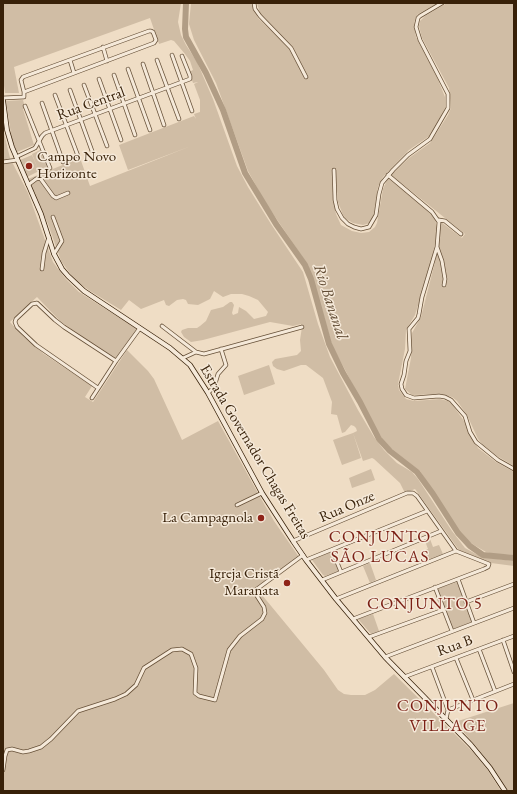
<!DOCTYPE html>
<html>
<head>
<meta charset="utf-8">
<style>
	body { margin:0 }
	#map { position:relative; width:517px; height:794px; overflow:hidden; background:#efddc5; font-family:"EB Garamond",serif }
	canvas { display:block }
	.frame { position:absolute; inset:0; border:4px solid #382109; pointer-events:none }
</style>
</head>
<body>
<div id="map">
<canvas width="517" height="794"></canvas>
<div class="frame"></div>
</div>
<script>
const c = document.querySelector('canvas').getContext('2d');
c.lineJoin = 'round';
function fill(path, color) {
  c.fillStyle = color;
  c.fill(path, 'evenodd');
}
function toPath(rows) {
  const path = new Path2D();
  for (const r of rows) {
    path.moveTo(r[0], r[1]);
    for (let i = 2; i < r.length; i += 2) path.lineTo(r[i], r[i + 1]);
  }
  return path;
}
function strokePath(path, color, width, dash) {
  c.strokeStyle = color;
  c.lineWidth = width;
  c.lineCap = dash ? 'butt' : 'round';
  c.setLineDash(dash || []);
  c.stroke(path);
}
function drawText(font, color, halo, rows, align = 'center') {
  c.font = font + ' "EB Garamond",serif';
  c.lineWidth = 3;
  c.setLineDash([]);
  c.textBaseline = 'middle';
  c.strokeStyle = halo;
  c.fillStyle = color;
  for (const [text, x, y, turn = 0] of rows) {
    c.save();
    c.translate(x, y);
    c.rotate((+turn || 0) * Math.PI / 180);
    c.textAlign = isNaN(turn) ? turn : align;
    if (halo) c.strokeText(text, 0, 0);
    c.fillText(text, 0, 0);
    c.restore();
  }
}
fill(toPath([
	[3,3,181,3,178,22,181,35,186,45,197,62,213,99,237,166,248,187,271,224,303,272,318,324,330,357,358,410,374,437,384,450,397,463,412,472,418,479,452,531,465,548,476,554,490,558,514,561,514,566,491,563,459,550,415,489,405,493,400,483,374,459,372,458,363,461,353,433,357,431,356,428,354,426,351,425,345,432,342,433,337,415,331,414,332,402,323,378,306,365,301,365,284,371,277,369,273,366,272,362,275,359,297,355,301,351,300,340,302,327,301,324,293,326,270,322,203,340,191,342,184,337,181,332,182,330,188,328,197,328,200,326,206,321,211,310,223,307,230,302,232,302,234,305,232,313,233,315,238,313,239,307,246,311,254,319,266,316,268,312,258,300,249,296,242,294,231,294,223,297,214,291,210,299,198,305,188,304,186,300,183,299,177,300,169,306,166,305,164,300,141,309,129,300,121,310,90,291,74,279,61,261,48,224,28,179,80,158,90,186,191,146,128,170,119,145,194,116,196,119,194,114,200,112,200,100,194,84,198,82,193,83,189,72,193,70,190,61,185,54,174,41,171,40,159,44,150,18,14,67,19,93,5,93,3,78],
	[191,3,252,3,258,18,282,41,291,51,305,79,307,77,293,47,260,14,257,3,438,3,418,14,415,19,414,25,416,37,437,77,445,97,445,108,439,120,431,135,409,150,383,177,378,187,374,214,370,223,363,225,353,223,346,219,343,215,338,202,335,168,332,169,333,199,336,214,341,225,352,231,361,233,369,232,375,227,377,223,383,189,388,178,425,208,435,219,437,227,435,244,431,264,415,315,406,330,405,349,398,384,399,390,406,399,414,401,440,399,448,401,452,404,464,421,478,448,496,462,514,472,514,555,493,554,486,552,474,545,466,539,458,530,420,471,392,449,383,440,376,429,332,345,315,285,308,265,265,202,248,171,216,83,194,40,189,24],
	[447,3,514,3,514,466,497,456,483,445,478,439,467,415,457,401,452,397,440,394,412,395,405,389,411,358,412,333,421,317,435,262,441,222,462,238,465,234,391,175,409,158,430,143,448,115,451,108,449,88,422,38,419,26,420,21,425,16],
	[23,100,25,108,23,109,34,145,17,152,13,147,6,101],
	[3,129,10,158,28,193,53,262,65,278,79,292,137,329,116,358,84,338,60,321,37,297,10,322,24,337,44,354,92,386,85,397,93,402,127,350,148,371,154,379,182,440,218,421,263,502,274,521,299,557,256,587,262,595,324,670,338,690,344,694,351,695,365,695,375,690,394,674,473,752,487,769,501,791,3,791],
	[40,150,47,167,27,177,20,160,32,155,38,169,32,154],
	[269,365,275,384,244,395,238,376],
	[353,433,361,458,342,465,333,440],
	[371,469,375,480,352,488,349,478],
	[430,539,433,547,439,545,443,554,427,560,424,551,428,549,425,541],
	[331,552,339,571,325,576,323,575,312,560],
	[370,563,376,580,370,583,363,566],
	[457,582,472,622,453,629,436,589],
	[373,614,379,631,371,634,358,619],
	[514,703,514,791,508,791,479,750,455,722]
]), '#d0bda5');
strokePath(toPath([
	[186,3,185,29,186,37,206,73,223,110,245,173,276,224,305,265,311,279,329,344,343,373,360,402,379,439,390,451,417,472,433,494,458,533,470,546,483,555,514,558]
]), '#b19d85', 6);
const street = toPath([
	[254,3,255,9,260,16,291,48,306,77],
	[103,47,107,61],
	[172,55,192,111],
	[70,60,74,73],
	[157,60,179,119],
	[143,64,164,125],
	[128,69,150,130],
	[114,75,135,135],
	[99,79,121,140],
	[84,85,107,146],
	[70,90,92,151],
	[55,95,78,156],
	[3,98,24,97,24,92,21,80,23,77,149,31,151,31,153,32,156,40,154,43,24,92],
	[42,103,63,162],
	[25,106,50,168],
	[16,157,35,148,42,136,45,133,190,79,190,76,182,56],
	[3,162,17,160],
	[334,170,335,200,337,209,342,218,348,224,354,227,361,229,369,227,376,215,379,194,382,183,393,170,408,155,430,139,448,108,448,94,420,40,416,27,418,18,420,16,442,3],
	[388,175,432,212,439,222,437,247,422,297,419,314,418,318,409,329,410,351,406,361,404,375,401,384,402,389,406,395,414,398,439,396,445,397,451,400,465,416,470,432,476,442,498,460,514,469],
	[28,185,36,179,40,178,53,196,56,198,68,193],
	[53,217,62,241,54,254],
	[439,220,445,221,461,234],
	[437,247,442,261,445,279,444,285],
	[42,269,44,253,49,237],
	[162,326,196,352,204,354,302,327],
	[183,358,196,352],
	[98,388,36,345,17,327,15,322,16,319,32,304,37,303,55,320,64,327,116,361],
	[208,393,214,387,218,374,226,365,221,349],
	[92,398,116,361,140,328],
	[237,505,262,493],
	[293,541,407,493,413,493,417,496,456,551,489,564,488,567,484,569,353,619],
	[332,550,341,572],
	[306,560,427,511],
	[458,579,474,623],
	[322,580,441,531],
	[435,587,452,631],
	[336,599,456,551],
	[466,602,514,584],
	[369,637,443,610],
	[503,640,514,672],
	[479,649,495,691],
	[385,657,514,608],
	[456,658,473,700],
	[432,667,448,710],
	[404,677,514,636],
	[446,719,448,710,514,684],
	[3,770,5,756,7,750,12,749,23,752,29,751,41,747,51,739,78,711,115,699,126,694,136,685,144,668,172,650,182,649,191,654,196,668,195,693,199,696,215,700,229,650,240,636,262,619,265,613,264,607,257,596,257,589,303,555]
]);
const secondary = toPath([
	[3,100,7,130,12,147,41,214,54,254,62,269,68,276,84,291,170,348,190,365,208,393,262,493,293,541,306,560,336,599,385,657,471,745,490,768,505,791]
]);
strokePath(street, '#665038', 4.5);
strokePath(secondary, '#382109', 5.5);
strokePath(street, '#f5e9d9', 3);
strokePath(secondary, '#f5e9d9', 4);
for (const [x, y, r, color] of [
	[29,166,4,"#8f2418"],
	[261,518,4,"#8f2418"],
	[287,583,4,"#8f2418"]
]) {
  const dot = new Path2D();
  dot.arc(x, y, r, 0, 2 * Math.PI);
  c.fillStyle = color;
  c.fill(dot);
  strokePath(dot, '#f5e9d9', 1.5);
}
drawText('15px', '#382109', '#f5e9d9', [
	["Rua Central",91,104,-20],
	["Estrada Governador Chagas Freitas",255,452,59],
	["Rua Onze",347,507,-23],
	["Rua B",455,646,-20]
]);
drawText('15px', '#382109', '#f5e9d9', [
	["Campo Novo",37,157,"left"],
	["Horizonte",37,174,"left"],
	["La Campagnola",253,518],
	["Igreja Cristã",279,574],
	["Maranata",279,591]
], 'right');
drawText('italic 16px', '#624c34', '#f5e9d9', [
	["Rio Bananal",330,302,72]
]);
c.letterSpacing = '1px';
drawText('17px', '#7a1f14', '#f5e9d9', [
	["CONJUNTO",380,537],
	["SÃO LUCAS",380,557],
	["CONJUNTO 5",425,604],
	["CONJUNTO",448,706],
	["VILLAGE",448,726]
]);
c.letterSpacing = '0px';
</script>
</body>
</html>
